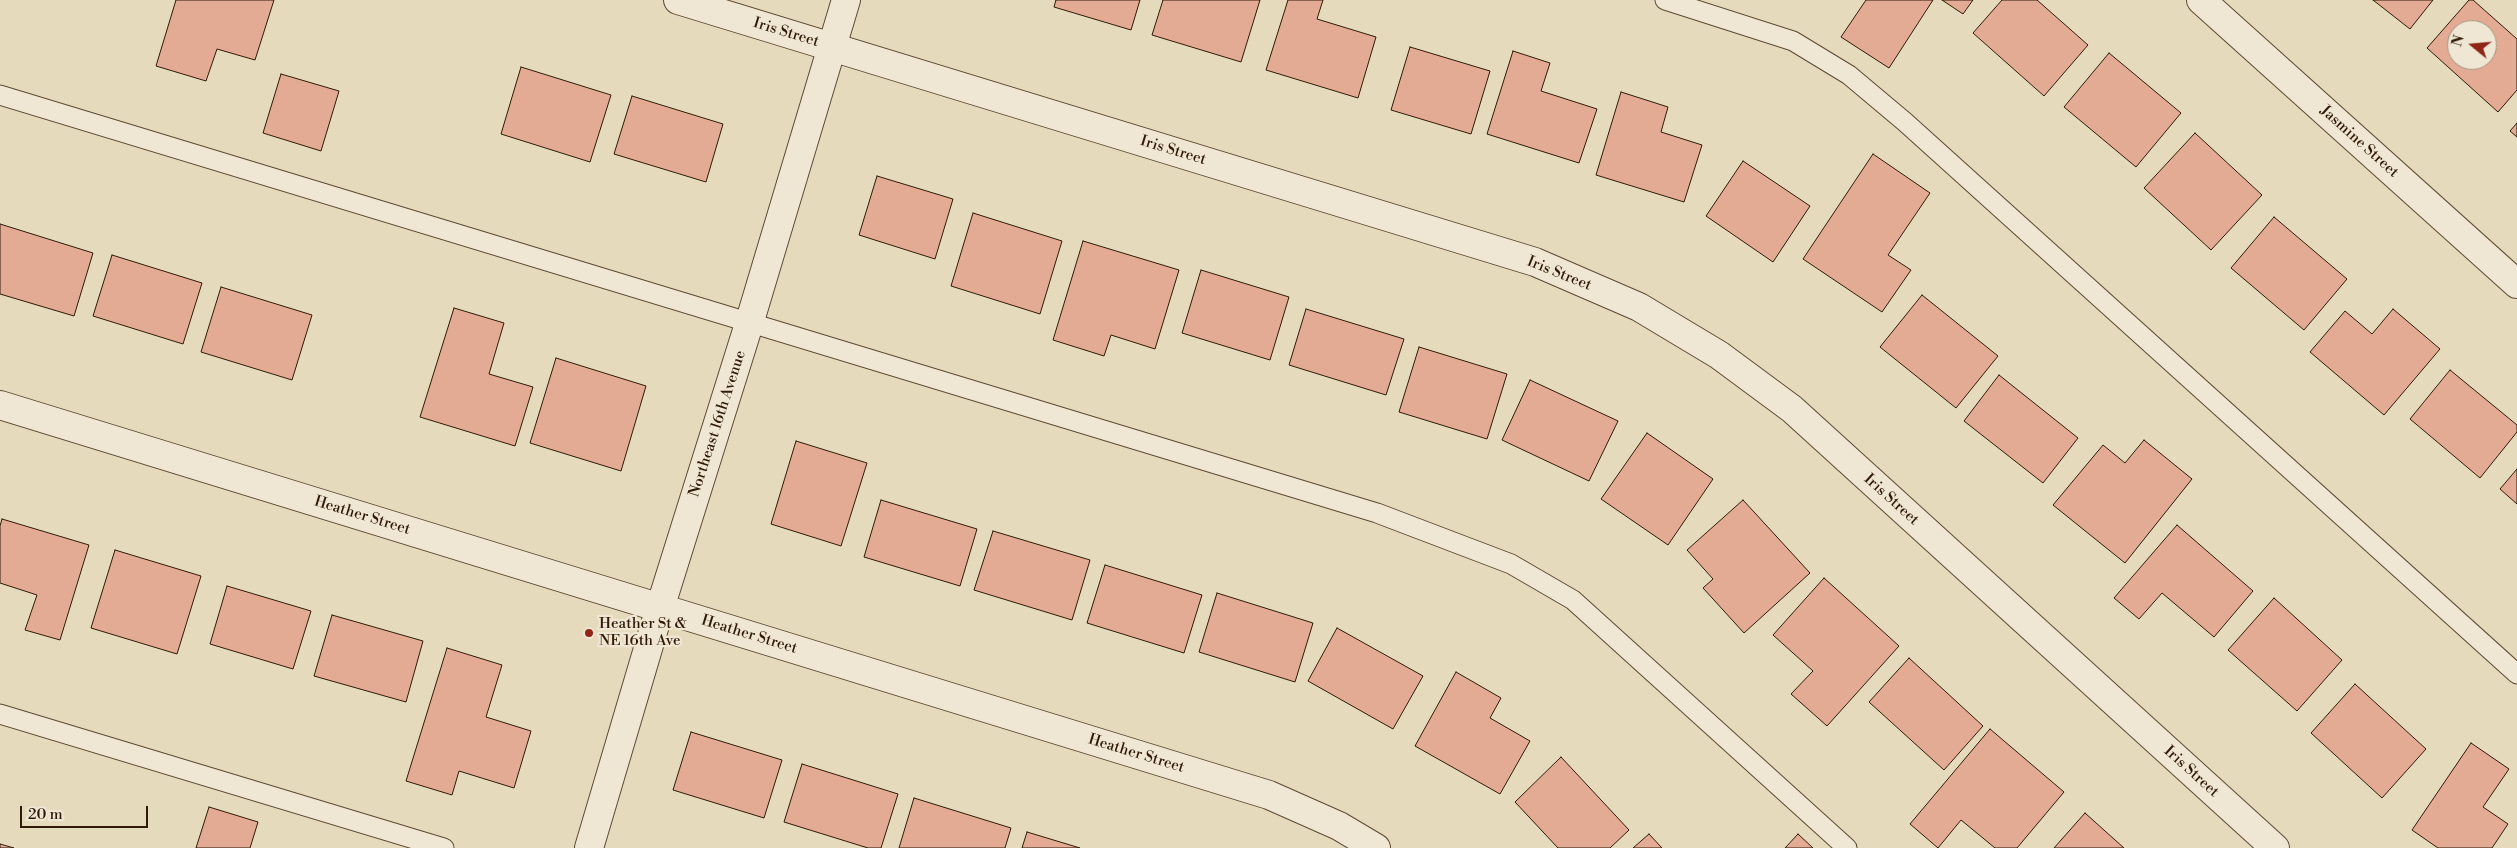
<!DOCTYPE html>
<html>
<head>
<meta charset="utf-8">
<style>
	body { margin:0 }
	#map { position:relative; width:2517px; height:848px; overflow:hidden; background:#e6dabc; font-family:"Libre Bodoni",serif }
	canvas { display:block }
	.north { position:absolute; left:2447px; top:20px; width:50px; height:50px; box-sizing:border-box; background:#efe7d3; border:1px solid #a29581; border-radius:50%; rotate:287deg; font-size:14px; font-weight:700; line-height:20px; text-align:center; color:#2e1a06 }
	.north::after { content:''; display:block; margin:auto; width:18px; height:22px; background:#8f2418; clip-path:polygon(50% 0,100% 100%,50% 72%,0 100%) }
	.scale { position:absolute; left:20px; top:806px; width:128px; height:22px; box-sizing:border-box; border:2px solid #2e1a06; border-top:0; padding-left:6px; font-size:15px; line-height:18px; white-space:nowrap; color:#2e1a06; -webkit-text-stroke:4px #efe7d3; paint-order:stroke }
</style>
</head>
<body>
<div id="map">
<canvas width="2517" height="848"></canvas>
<div class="north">N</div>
<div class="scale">20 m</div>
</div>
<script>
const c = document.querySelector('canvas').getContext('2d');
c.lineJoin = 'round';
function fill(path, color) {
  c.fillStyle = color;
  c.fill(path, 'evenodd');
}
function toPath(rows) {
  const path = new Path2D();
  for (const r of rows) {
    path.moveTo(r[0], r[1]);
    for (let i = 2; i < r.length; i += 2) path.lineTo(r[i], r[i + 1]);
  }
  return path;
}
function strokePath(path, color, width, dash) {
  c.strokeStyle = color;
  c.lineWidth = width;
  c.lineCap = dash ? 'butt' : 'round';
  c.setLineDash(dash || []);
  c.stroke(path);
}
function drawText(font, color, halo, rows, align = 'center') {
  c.font = font + ' "Libre Bodoni",serif';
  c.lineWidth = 4.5;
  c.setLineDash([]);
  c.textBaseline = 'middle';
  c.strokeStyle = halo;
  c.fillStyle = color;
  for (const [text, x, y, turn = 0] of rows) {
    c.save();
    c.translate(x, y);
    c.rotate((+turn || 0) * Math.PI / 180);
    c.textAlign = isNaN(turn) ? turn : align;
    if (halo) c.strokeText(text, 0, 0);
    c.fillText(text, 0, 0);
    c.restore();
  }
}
const building = toPath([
	[176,0,274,0,255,60,217,49,206,81,156,66,176,0],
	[1056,0,1140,0,1131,30,1054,7,1056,0],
	[1163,0,1260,0,1241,62,1152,35,1163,0],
	[1288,0,1323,0,1317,19,1376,37,1358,98,1266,70,1288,0],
	[1866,0,1933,0,1889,68,1841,37,1866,0],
	[1942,0,1973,0,1963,14,1942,0],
	[2002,0,2037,0,2088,45,2044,96,1973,33,2002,0],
	[2373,0,2433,0,2410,29,2373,0],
	[2469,0,2473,0,2517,39,2517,90,2498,112,2427,48,2469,0],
	[2457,30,2487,30,2487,60,2457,60,2457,30],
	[1410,47,1490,71,1471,134,1391,110,1410,47],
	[1513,51,1550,63,1541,91,1597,109,1579,163,1487,134,1513,51],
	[2109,53,2181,113,2136,167,2064,107,2109,53],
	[521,67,611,95,590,162,501,134,521,67],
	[281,74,339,91,321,151,263,133,281,74],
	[1621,92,1668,107,1661,132,1702,145,1684,202,1596,175,1621,92],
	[632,96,723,124,706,182,614,154,632,96],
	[2517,123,2517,137,2510,131,2517,123],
	[2195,133,2262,195,2211,250,2144,188,2195,133],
	[1873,154,1930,193,1888,255,1911,270,1882,312,1803,259,1873,154],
	[1743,161,1810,206,1773,262,1706,216,1743,161],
	[877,176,953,199,935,259,859,235,877,176],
	[973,213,1062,241,1040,314,951,286,973,213],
	[2274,217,2347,279,2304,330,2231,268,2274,217],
	[0,224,93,253,74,316,0,294,0,224],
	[1083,241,1179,270,1155,349,1111,335,1104,356,1053,340,1083,241],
	[112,255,202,283,183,344,93,316,112,255],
	[1201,270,1289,297,1270,360,1182,333,1201,270],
	[221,287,312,315,292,380,201,352,221,287],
	[1922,295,1998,356,1956,408,1880,347,1922,295],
	[454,308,504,323,489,374,533,387,515,446,420,417,454,308],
	[1306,309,1404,339,1386,395,1289,365,1306,309],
	[2393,309,2440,349,2384,415,2310,352,2345,311,2372,334,2393,309],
	[1419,347,1507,374,1487,439,1399,412,1419,347],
	[556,358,646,386,621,471,530,443,556,358],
	[2450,370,2517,425,2517,432,2480,478,2410,419,2450,370],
	[1999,375,2078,438,2043,483,1964,421,1999,375],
	[1530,380,1618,421,1589,481,1502,440,1530,380],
	[1647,433,1713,479,1668,545,1601,499,1647,433],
	[2144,440,2192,479,2125,563,2053,505,2103,445,2125,463,2144,440],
	[796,441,867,463,841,546,771,524,796,441],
	[2517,469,2517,504,2500,489,2517,469],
	[881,500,977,529,960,586,864,557,881,500],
	[1743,500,1810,573,1744,633,1703,588,1713,579,1687,550,1743,500],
	[2,519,89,545,60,640,25,630,37,595,0,583,0,526,2,519],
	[2177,525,2253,591,2214,637,2162,593,2139,619,2114,598,2177,525],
	[993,531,1090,560,1072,620,974,590,993,531],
	[115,550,201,576,177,654,91,628,115,550],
	[1105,565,1202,595,1184,653,1087,623,1105,565],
	[1824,578,1899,646,1827,726,1791,694,1813,671,1773,635,1824,578],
	[227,586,311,611,293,669,210,644,227,586],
	[1217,593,1313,623,1295,682,1199,652,1217,593],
	[2274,598,2342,660,2297,711,2228,650,2274,598],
	[332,615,423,641,406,702,314,676,332,615],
	[1337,628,1423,676,1393,729,1308,681,1337,628],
	[447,648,502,665,486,717,531,731,514,788,459,771,452,795,406,781,447,648],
	[1909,658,1983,726,1944,770,1869,702,1909,658],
	[1456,672,1501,698,1490,718,1530,741,1500,794,1415,746,1456,672],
	[2355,684,2426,749,2382,798,2311,733,2355,684],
	[1990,729,2064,792,2017,848,1995,848,1961,820,1938,848,1910,824,1990,729],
	[691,732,782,760,764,818,673,790,691,732],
	[2471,743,2509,769,2483,807,2508,824,2492,848,2438,848,2412,830,2471,743],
	[1561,757,1629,830,1610,848,1558,848,1515,802,1561,757],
	[802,764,898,794,881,848,868,848,784,822,802,764],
	[914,798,1011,828,1005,848,899,848,914,798],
	[209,807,258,822,250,848,196,848,209,807],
	[2085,813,2124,848,2054,848,2085,813],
	[1027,832,1080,848,1022,848,1027,832],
	[1649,834,1662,848,1633,848,1649,834],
	[1798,834,1813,848,1785,848,1798,834],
	[0,844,14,848,0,848,0,844]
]);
fill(building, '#e4ab94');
strokePath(building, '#2e1a06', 1);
const service = toPath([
	[1665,0,1793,41,1849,75,1905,122,2517,674],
	[0,95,1377,513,1511,564,1573,600,1847,848],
	[0,714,444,848]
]);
const minor = toPath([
	[678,0,1535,262,1639,307,1719,355,1792,409,2275,848],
	[2201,0,2517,284],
	[589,848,660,608]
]);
const tertiary = toPath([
	[0,405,1269,795,1339,826,1376,848],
	[660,608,749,324,846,0]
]);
strokePath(service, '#5c4a34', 21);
strokePath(minor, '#5c4a34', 30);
strokePath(tertiary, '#5c4a34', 30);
strokePath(service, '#efe7d3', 19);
strokePath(minor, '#efe7d3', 28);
strokePath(tertiary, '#efe7d3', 28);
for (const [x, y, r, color] of [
	[589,633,5,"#8f2418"]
]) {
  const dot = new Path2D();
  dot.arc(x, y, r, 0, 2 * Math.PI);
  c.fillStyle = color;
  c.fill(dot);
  strokePath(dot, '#efe7d3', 2);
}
drawText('15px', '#2e1a06', '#efe7d3', [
	["Iris Street",786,33,17],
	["Jasmine Street",2359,142,42],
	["Iris Street",1173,151,17],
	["Iris Street",1559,274,22],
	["Northeast 16th Avenue",718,424,-72],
	["Iris Street",1891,500,42],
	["Heather Street",362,516,17],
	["Heather Street",749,635,17],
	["Heather Street",1136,754,17],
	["Iris Street",2191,772,42]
]);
drawText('15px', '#2e1a06', '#efe7d3', [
	["Heather St &",599,624],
	["NE 16th Ave",599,641]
], 'left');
</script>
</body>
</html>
